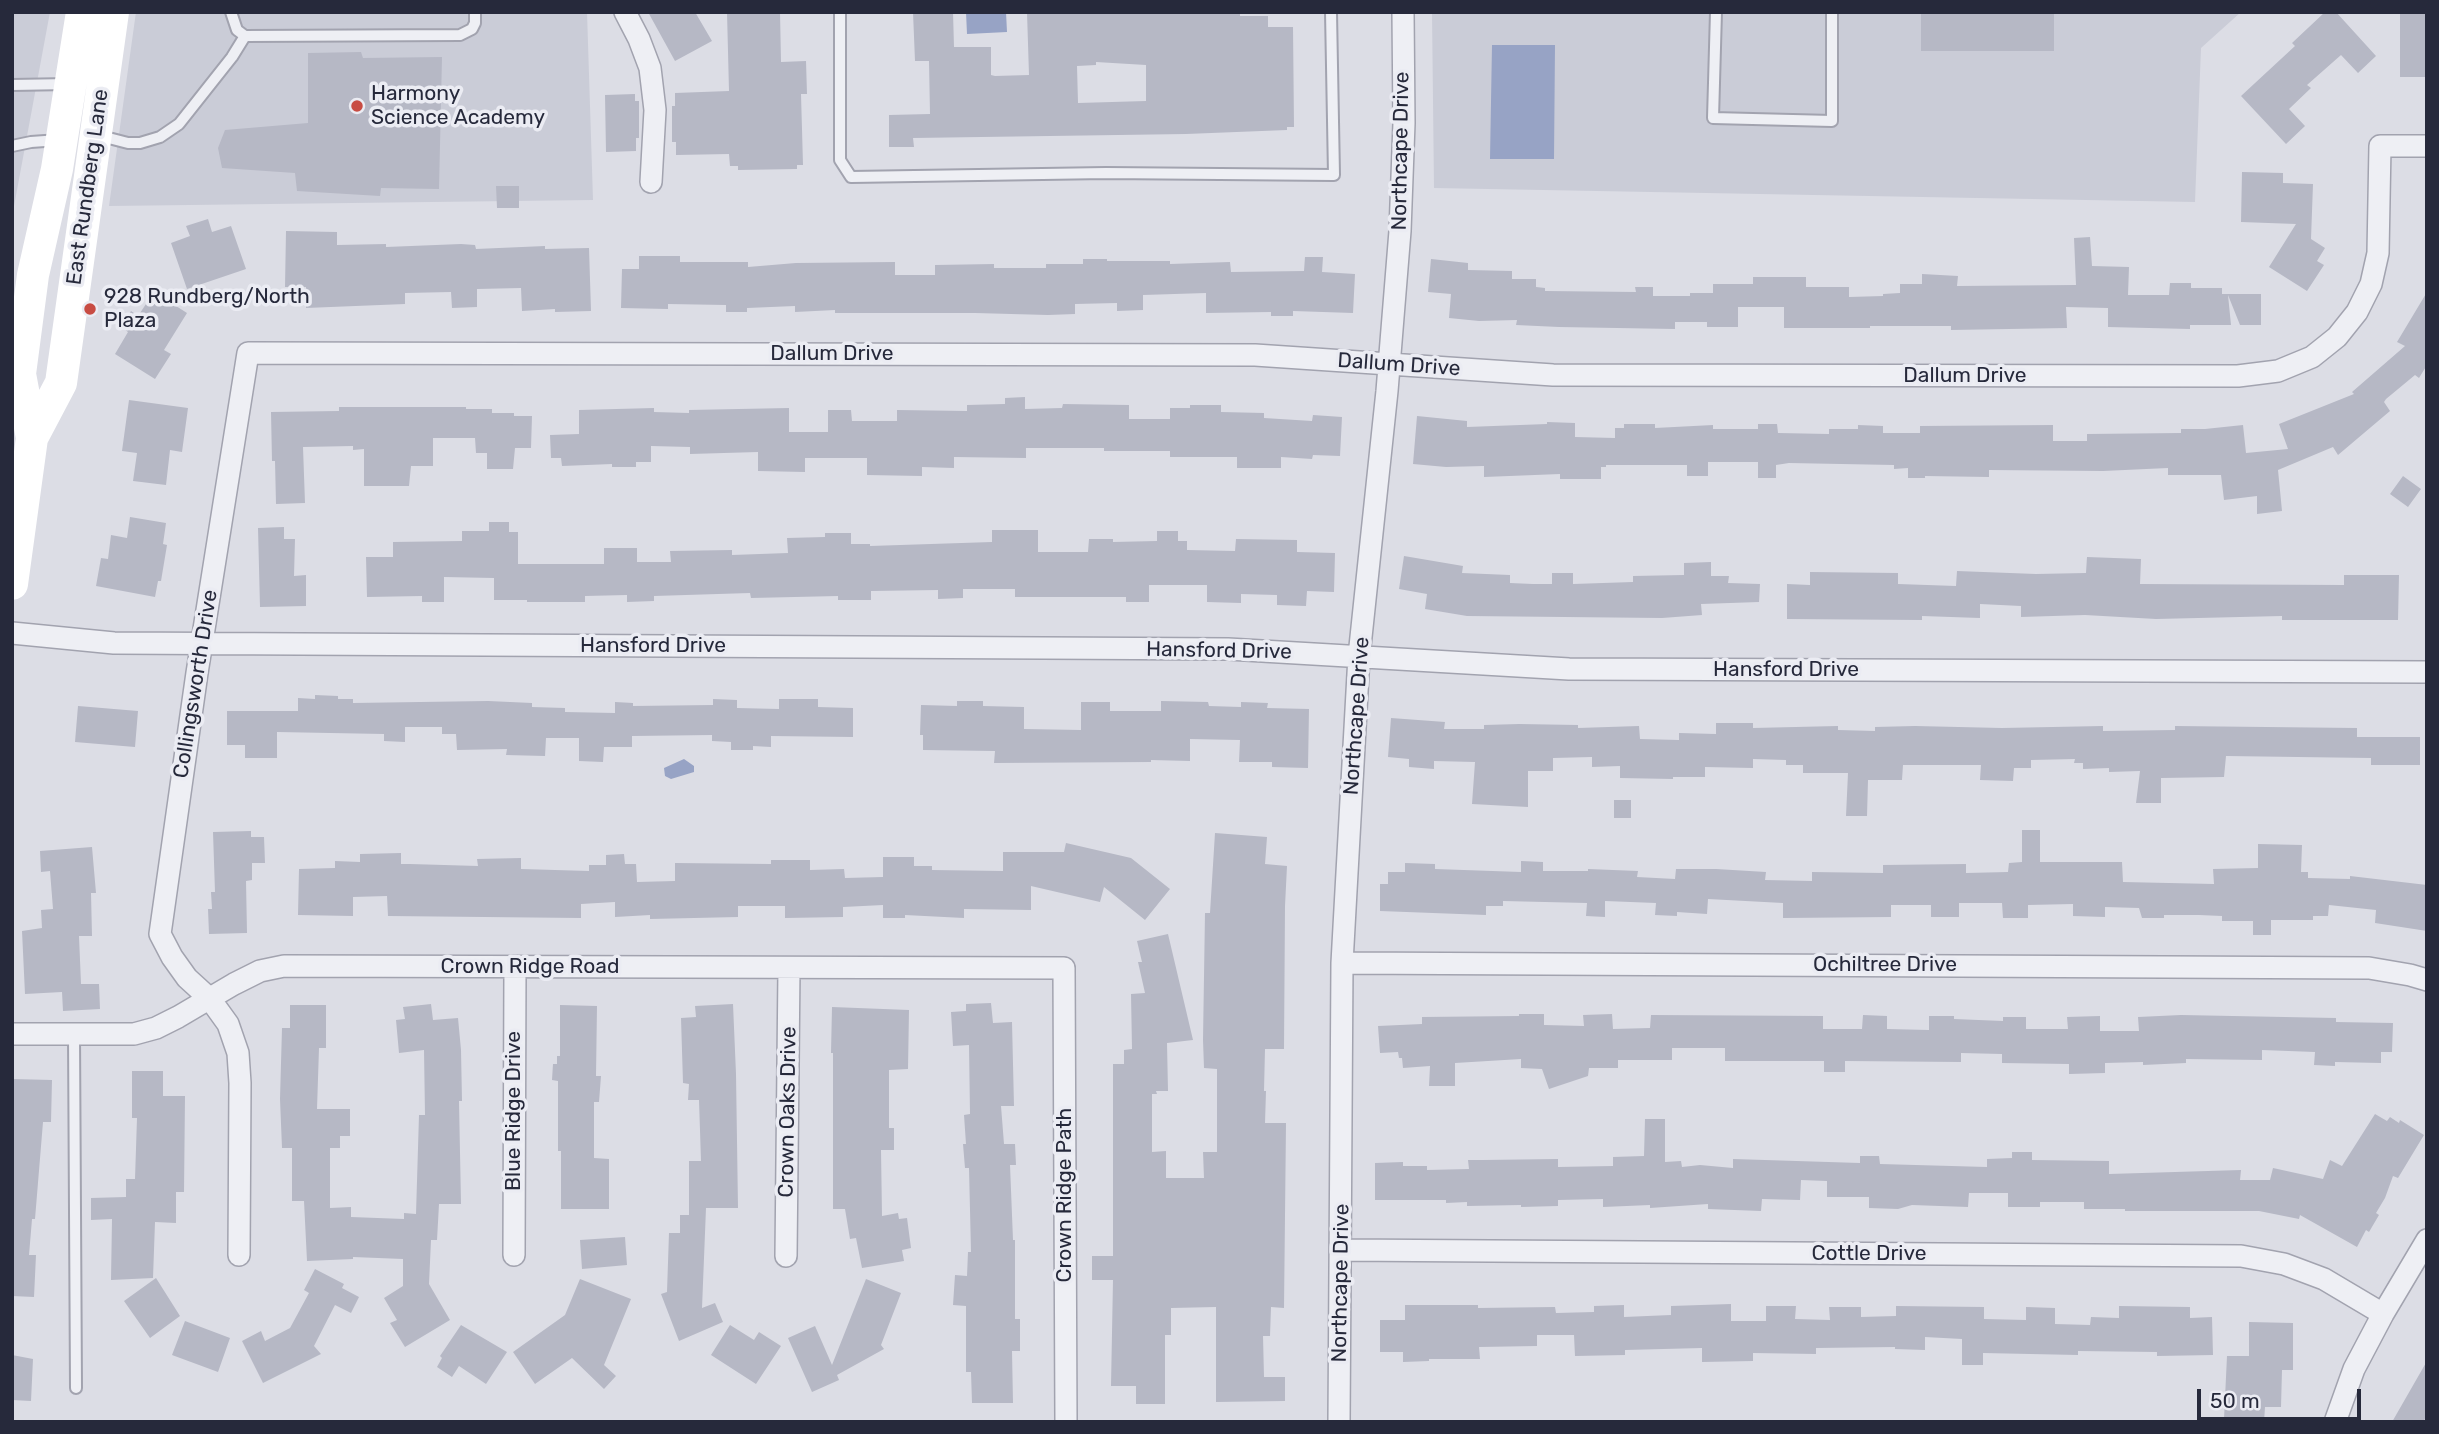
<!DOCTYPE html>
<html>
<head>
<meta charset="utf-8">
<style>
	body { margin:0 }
	#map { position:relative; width:2439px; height:1434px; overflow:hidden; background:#dcdde5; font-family:Rubik,sans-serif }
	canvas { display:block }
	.frame { position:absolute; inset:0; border:14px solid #26293b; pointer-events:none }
	.scale { position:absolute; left:2197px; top:1389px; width:164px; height:32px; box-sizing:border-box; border:4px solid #26293b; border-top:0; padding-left:9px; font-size:21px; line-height:24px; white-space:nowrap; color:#26293b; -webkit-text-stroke:5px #ebecf3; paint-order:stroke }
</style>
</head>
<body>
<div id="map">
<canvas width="2439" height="1434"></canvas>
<div class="frame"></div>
<div class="scale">50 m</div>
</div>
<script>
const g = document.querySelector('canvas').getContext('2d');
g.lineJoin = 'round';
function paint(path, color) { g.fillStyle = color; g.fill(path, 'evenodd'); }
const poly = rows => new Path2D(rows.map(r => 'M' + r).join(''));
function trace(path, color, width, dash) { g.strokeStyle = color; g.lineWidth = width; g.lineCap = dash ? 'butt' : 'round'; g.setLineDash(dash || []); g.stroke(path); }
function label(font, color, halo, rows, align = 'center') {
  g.font = font + ' Rubik,sans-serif'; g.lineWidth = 7; g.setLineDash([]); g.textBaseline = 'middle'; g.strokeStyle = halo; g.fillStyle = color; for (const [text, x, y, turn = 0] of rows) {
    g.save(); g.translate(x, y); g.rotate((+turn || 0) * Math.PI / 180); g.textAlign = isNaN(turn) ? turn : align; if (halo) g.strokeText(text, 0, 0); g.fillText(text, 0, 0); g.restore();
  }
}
paint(poly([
	[12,12,50,12,12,217],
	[136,12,587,12,593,200,109,206],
	[1432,12,2241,12,2201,48,2195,202,1434,188]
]), '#caccd7');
paint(poly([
	[966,12,1006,12,1007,32,967,34],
	[1492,45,1555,45,1554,159,1490,159],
	[684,759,694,766,694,772,671,779,665,776,664,768]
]), '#97a3c5');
paint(poly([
	[648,12,695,12,712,41,675,61],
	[727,12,780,12,781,62,806,61,807,94,801,94,803,165,797,165,797,169,738,170,738,166,730,166,729,154,676,155,676,142,672,142,672,106,675,106,675,93,729,91],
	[913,12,953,12,954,47,991,47,991,75,995,76,1029,75,1027,12,1240,12,1240,16,1268,16,1268,27,1293,27,1294,127,1287,127,1287,130,1186,134,913,138,914,147,889,147,889,115,930,114,929,61,915,61],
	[1096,62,1146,65,1146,101,1078,103,1077,66,1096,65],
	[1921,12,2054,12,2054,51,1921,51],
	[2325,12,2336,12,2376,56,2358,73,2341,55,2307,85,2311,88,2289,109,2305,126,2286,144,2241,96,2295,46,2292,43],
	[2400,12,2427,12,2427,77,2400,77],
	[361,52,363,58,442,57,439,189,381,188,380,196,297,191,295,173,222,168,218,148,225,130,308,123,308,53],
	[635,94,635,101,639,101,639,138,636,138,636,151,606,152,605,95],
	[2242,172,2283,173,2283,183,2313,184,2311,239,2325,248,2317,261,2324,265,2307,291,2269,267,2296,224,2241,222],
	[496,186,519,186,519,208,497,208],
	[208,219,212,232,231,226,246,269,187,289,171,243,190,236,186,226],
	[286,231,337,232,337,245,386,244,386,247,461,244,475,245,476,249,545,246,545,249,589,248,591,311,555,312,555,309,522,311,521,288,477,289,477,307,452,308,451,292,405,293,405,304,306,308,306,287,285,287],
	[2090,237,2092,266,2129,267,2128,295,2169,295,2170,283,2191,283,2191,288,2222,288,2222,294,2261,294,2261,325,2240,325,2228,295,2231,325,2190,325,2190,329,2108,327,2108,308,2066,307,2067,328,1951,330,1951,326,1870,326,1870,328,1784,328,1784,307,1738,307,1738,327,1707,327,1707,322,1675,322,1675,329,1559,327,1516,325,1517,320,1479,321,1449,318,1451,294,1428,292,1431,259,1468,263,1468,270,1512,271,1512,279,1536,279,1536,287,1545,288,1545,291,1636,292,1635,287,1653,287,1653,296,1690,296,1690,293,1713,293,1713,284,1753,284,1753,277,1806,277,1806,287,1849,287,1849,297,1883,296,1883,294,1900,293,1900,284,1922,284,1922,274,1958,276,1957,286,2076,285,2074,238],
	[639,256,680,256,680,262,748,262,748,267,796,263,895,262,895,275,935,275,935,265,994,264,994,268,1046,268,1046,264,1083,264,1083,259,1107,259,1107,261,1170,261,1170,264,1230,262,1231,272,1304,271,1305,257,1323,257,1322,272,1355,274,1353,313,1293,311,1293,316,1271,316,1271,312,1206,313,1206,293,1143,295,1143,310,1117,311,1117,303,1075,304,1075,314,1048,315,975,313,835,313,835,310,795,312,795,306,747,308,747,312,726,312,726,305,668,304,668,309,621,308,622,269,639,269],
	[154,292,187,313,164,350,171,354,155,379,115,354,128,332,121,327,131,311,138,316],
	[2427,292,2427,365,2419,378,2415,375,2386,399,2384,402,2390,411,2338,455,2333,447,2278,470,2282,511,2257,514,2257,496,2224,500,2221,475,2168,475,2168,468,2103,471,1989,470,1989,477,1925,476,1925,478,1908,478,1908,468,1894,469,1894,465,1789,463,1776,465,1776,478,1758,478,1758,462,1708,462,1708,476,1687,476,1687,465,1606,465,1606,467,1601,467,1601,479,1560,479,1560,474,1484,477,1484,466,1446,467,1413,464,1417,416,1467,421,1467,427,1547,424,1547,422,1575,423,1575,437,1615,438,1615,428,1624,428,1624,424,1655,424,1655,428,1713,425,1713,429,1758,429,1758,424,1777,424,1778,433,1829,434,1829,429,1858,429,1858,425,1883,426,1883,433,1920,433,1920,426,2053,425,2053,441,2087,441,2087,434,2181,433,2181,429,2205,429,2243,425,2246,453,2288,449,2279,424,2354,394,2352,392,2405,346,2397,342],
	[1025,397,1025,409,1062,408,1063,404,1129,405,1129,419,1170,419,1170,408,1190,408,1190,405,1221,405,1221,412,1264,413,1264,418,1312,421,1313,415,1342,417,1340,456,1313,455,1312,459,1281,457,1281,468,1237,468,1237,457,1170,457,1170,451,1104,451,1104,448,1026,448,1026,458,954,457,954,468,922,467,922,476,867,475,867,458,805,458,805,472,758,471,758,452,690,454,690,447,651,446,651,462,636,462,636,467,612,467,612,464,562,466,561,458,551,458,550,435,579,434,579,410,654,408,654,412,689,413,689,410,789,408,789,432,828,432,828,410,851,410,852,421,897,421,897,410,967,411,967,405,1005,404,1005,398],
	[129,400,188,408,182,452,170,450,166,485,133,481,137,453,122,451],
	[339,407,466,407,466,409,492,409,492,413,514,413,514,416,532,416,531,448,515,448,513,469,487,469,487,453,476,453,475,438,433,438,433,466,411,466,409,486,364,486,364,449,353,450,353,446,303,447,305,503,276,504,275,461,272,461,271,412,339,411],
	[2403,476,2421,489,2408,507,2390,494],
	[130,517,166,523,163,544,167,545,161,581,158,581,155,597,96,586,101,558,108,559,111,535,127,538],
	[489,522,509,522,509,532,518,532,518,564,604,564,604,548,637,548,637,562,671,562,670,551,732,550,732,555,788,553,787,538,825,537,825,533,851,533,851,544,870,544,870,546,992,542,992,530,1038,530,1038,552,1088,552,1089,539,1113,539,1113,542,1157,541,1157,531,1178,531,1178,541,1187,541,1187,550,1235,551,1236,539,1297,540,1297,552,1335,553,1334,592,1307,591,1306,606,1277,605,1277,595,1241,594,1241,603,1207,602,1207,585,1149,585,1149,602,1126,602,1126,597,1015,597,1015,589,963,589,963,598,938,599,938,590,871,591,871,600,838,600,838,596,751,598,750,593,654,596,654,601,627,602,627,595,585,596,585,602,527,602,527,600,494,600,494,578,444,577,444,602,422,602,422,596,367,597,366,557,393,557,393,542,462,541,462,531,489,531],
	[284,527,284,539,295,539,294,576,306,575,306,606,260,607,258,528],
	[1404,556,1463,566,1462,573,1510,575,1510,583,1533,584,1552,584,1552,573,1573,573,1573,584,1633,582,1633,576,1684,575,1684,563,1711,562,1711,576,1729,576,1728,583,1760,584,1759,602,1701,604,1702,615,1662,618,1467,616,1425,609,1427,594,1399,589],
	[2087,557,2141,559,2140,584,2344,585,2344,575,2399,575,2398,620,2282,620,2282,616,2156,619,2085,615,2021,617,2021,606,1980,604,1980,618,1922,616,1922,620,1787,619,1787,584,1810,585,1810,572,1898,573,1898,584,1956,586,1957,571,2036,574,2086,573],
	[315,695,338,696,338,699,353,699,353,703,488,701,532,703,532,707,565,708,565,712,615,713,615,702,633,703,633,706,713,705,713,699,737,700,737,708,779,709,779,699,818,699,818,707,853,708,853,737,771,736,771,747,753,746,753,750,731,750,731,742,712,741,712,735,632,736,632,747,604,747,603,762,579,761,579,738,546,738,545,756,506,755,507,749,457,750,456,734,442,734,442,727,405,727,405,742,384,741,384,734,277,732,277,758,245,758,245,745,227,745,227,711,298,711,298,698,315,699],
	[957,701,983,701,983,706,1024,707,1024,729,1081,730,1081,702,1110,702,1110,711,1161,711,1161,701,1208,702,1209,706,1241,707,1241,702,1268,703,1267,708,1309,709,1308,768,1272,767,1272,762,1239,762,1240,740,1190,739,1190,761,1151,760,1151,762,994,763,995,751,923,750,923,735,920,735,921,705,957,706],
	[78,706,138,711,135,747,75,742],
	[1391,718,1445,722,1444,729,1484,729,1484,725,1519,724,1578,725,1578,728,1639,726,1640,739,1679,740,1679,733,1716,734,1716,723,1753,723,1753,728,1838,726,1838,730,1875,731,1875,727,1915,726,2002,728,2103,726,2103,731,2175,730,2175,726,2357,728,2357,737,2420,737,2420,765,2371,765,2371,758,2226,756,2224,777,2161,778,2161,803,2136,803,2140,771,2109,772,2109,768,2083,769,2083,763,2074,763,2075,759,2031,760,2031,768,2014,768,2013,781,1980,780,1981,765,1903,765,1902,780,1868,780,1867,816,1846,816,1848,773,1803,773,1803,765,1786,765,1786,760,1753,759,1753,768,1705,767,1705,777,1673,777,1673,779,1620,778,1620,766,1592,767,1592,757,1553,758,1553,771,1528,771,1528,807,1472,804,1475,762,1434,761,1434,769,1409,767,1409,759,1388,757],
	[1614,800,1631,800,1631,818,1614,818],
	[2022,830,2040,830,2040,862,2122,862,2123,882,2214,884,2213,869,2258,868,2258,844,2302,845,2301,872,2308,872,2308,878,2350,879,2350,876,2427,885,2427,931,2375,923,2376,910,2329,905,2328,916,2313,916,2313,920,2271,920,2271,935,2253,935,2253,921,2222,921,2222,916,2199,915,2164,915,2164,918,2142,918,2139,908,2105,907,2105,917,2073,916,2073,904,2028,905,2028,918,2003,918,2002,903,1959,903,1959,917,1931,917,1931,905,1891,905,1891,917,1783,918,1783,903,1708,899,1707,914,1677,912,1677,916,1655,915,1656,903,1605,901,1605,917,1586,916,1587,903,1503,901,1503,906,1486,906,1486,915,1380,911,1380,884,1388,884,1388,872,1405,872,1405,863,1435,864,1435,869,1521,872,1521,861,1543,862,1543,871,1588,871,1588,869,1638,871,1637,877,1675,879,1676,869,1716,869,1766,872,1765,880,1812,881,1812,872,1883,873,1883,865,1966,864,1966,873,2008,872,2009,863,2022,862],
	[251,831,251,837,264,837,265,863,252,863,252,880,246,881,247,933,209,934,208,909,212,909,211,892,215,892,213,832],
	[1215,833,1267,837,1265,864,1287,866,1285,906,1284,1049,1265,1049,1264,1091,1266,1091,1265,1123,1286,1123,1284,1308,1271,1307,1270,1336,1263,1336,1264,1377,1285,1377,1285,1401,1216,1402,1216,1307,1171,1308,1171,1335,1165,1335,1165,1404,1136,1404,1136,1386,1111,1386,1113,1280,1092,1280,1092,1256,1113,1256,1113,1064,1124,1064,1124,1050,1132,1049,1131,994,1145,993,1138,962,1142,962,1137,941,1168,934,1193,1040,1167,1043,1168,1091,1156,1091,1157,1094,1152,1094,1152,1152,1166,1151,1166,1178,1204,1178,1203,1152,1217,1152,1217,1069,1204,1068,1203,1040,1205,913,1210,913],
	[1066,843,1131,858,1170,889,1145,920,1104,887,1100,902,1031,886,1031,910,964,909,964,918,905,915,905,918,883,918,883,905,843,907,843,917,785,918,785,906,738,906,738,917,650,919,650,915,615,917,615,902,581,904,581,918,388,916,387,896,353,897,353,916,298,915,299,869,335,868,335,861,360,862,360,854,401,853,401,864,410,864,478,866,477,859,521,858,521,869,589,871,589,865,606,865,606,855,624,854,625,864,636,864,637,882,675,881,675,863,771,864,771,860,810,860,810,870,844,869,845,878,883,877,883,857,914,857,914,866,932,866,932,870,1003,871,1003,852,1064,852],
	[92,847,96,893,91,893,92,936,79,936,81,984,99,984,100,1009,63,1011,62,992,25,994,22,931,42,928,41,910,53,909,50,871,41,872,40,851],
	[991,1003,993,1023,1012,1022,1014,1106,1001,1106,1004,1144,1015,1144,1016,1165,1010,1165,1013,1240,1015,1240,1015,1319,1020,1319,1020,1351,1012,1351,1013,1403,972,1403,971,1372,966,1372,966,1306,953,1305,955,1275,967,1276,968,1252,971,1252,969,1168,965,1168,963,1144,966,1144,964,1115,970,1114,969,1045,953,1046,951,1012,966,1011,966,1004],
	[431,1004,433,1020,458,1018,461,1050,462,1101,459,1101,461,1204,439,1204,437,1240,431,1240,429,1284,450,1320,405,1347,390,1323,397,1320,384,1298,403,1286,403,1259,353,1257,353,1259,307,1261,304,1201,292,1201,292,1148,282,1148,280,1099,282,1028,290,1028,290,1005,326,1005,326,1048,319,1048,317,1109,350,1109,350,1136,340,1136,340,1148,330,1148,330,1208,351,1207,351,1217,404,1219,404,1213,416,1214,419,1115,425,1115,424,1050,399,1053,396,1020,405,1019,403,1007],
	[733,1004,736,1074,738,1208,706,1208,702,1308,715,1303,723,1322,679,1341,661,1294,667,1292,669,1233,680,1233,680,1215,689,1215,689,1161,701,1161,699,1100,688,1100,689,1084,683,1083,681,1018,696,1017,695,1006],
	[560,1005,597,1006,596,1076,601,1076,599,1102,594,1102,594,1158,609,1159,609,1209,561,1209,561,1151,558,1151,558,1081,552,1080,553,1064,557,1064,557,1056,560,1056],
	[832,1007,909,1010,908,1069,889,1070,889,1128,894,1128,894,1150,881,1150,882,1216,898,1213,899,1219,907,1218,911,1248,902,1250,904,1261,862,1268,856,1238,850,1239,845,1209,833,1209,833,1053,831,1053],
	[1519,1014,1544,1014,1544,1025,1584,1026,1583,1015,1612,1014,1613,1029,1650,1028,1651,1015,1823,1016,1823,1029,1862,1029,1863,1015,1887,1016,1887,1029,1929,1030,1929,1016,1954,1016,1954,1019,2003,1021,2003,1017,2026,1017,2026,1029,2068,1029,2067,1017,2100,1016,2100,1031,2139,1031,2138,1017,2181,1015,2336,1018,2336,1022,2393,1023,2392,1052,2381,1052,2381,1063,2335,1062,2335,1066,2314,1065,2315,1052,2262,1050,2262,1060,2186,1059,2186,1063,2143,1065,2143,1062,2105,1063,2105,1073,2069,1074,2069,1064,2002,1063,2002,1054,1961,1053,1961,1062,1845,1061,1845,1072,1824,1072,1824,1061,1725,1061,1725,1048,1672,1048,1672,1060,1618,1060,1618,1068,1589,1068,1588,1076,1549,1089,1542,1069,1521,1068,1521,1059,1455,1063,1455,1086,1429,1086,1430,1066,1403,1068,1402,1058,1399,1058,1398,1052,1380,1053,1378,1026,1422,1024,1422,1017,1519,1016],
	[132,1071,163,1071,163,1096,185,1096,184,1192,176,1192,176,1223,155,1222,153,1278,111,1280,112,1219,91,1220,91,1198,126,1197,126,1179,135,1179,137,1118,132,1118],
	[12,1079,52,1080,51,1122,43,1122,35,1219,32,1219,29,1255,36,1255,34,1297,12,1296],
	[2375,1114,2387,1121,2390,1117,2399,1123,2400,1120,2424,1135,2398,1178,2393,1176,2385,1198,2376,1213,2379,1215,2369,1232,2366,1230,2357,1247,2300,1215,2299,1219,2259,1211,2125,1211,2125,1209,2084,1209,2084,1202,2040,1202,2040,1207,2008,1207,2008,1193,1969,1193,1968,1207,1912,1205,1898,1209,1869,1208,1869,1197,1827,1197,1827,1181,1801,1180,1800,1200,1762,1199,1761,1211,1708,1209,1708,1204,1650,1208,1650,1205,1603,1207,1603,1199,1558,1200,1558,1206,1521,1207,1521,1205,1467,1206,1467,1202,1446,1203,1446,1200,1375,1200,1375,1163,1403,1162,1403,1166,1427,1166,1427,1170,1469,1169,1468,1160,1483,1160,1558,1159,1558,1167,1613,1166,1613,1157,1644,1156,1645,1119,1665,1119,1665,1162,1681,1161,1682,1167,1700,1165,1733,1168,1733,1159,1860,1163,1860,1156,1879,1156,1880,1164,1987,1167,1987,1159,2012,1158,2012,1152,2032,1152,2032,1160,2109,1161,2109,1174,2241,1170,2240,1180,2270,1180,2273,1168,2323,1179,2330,1160,2342,1166],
	[625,1237,627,1265,582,1269,580,1240],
	[315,1269,344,1284,342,1288,359,1297,351,1313,335,1305,314,1346,321,1354,263,1383,242,1341,261,1331,265,1341,290,1328,309,1293,304,1290],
	[156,1278,180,1316,150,1338,124,1301],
	[580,1279,631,1299,604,1365,616,1376,604,1389,572,1358,535,1384,513,1352,565,1315],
	[866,1279,901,1293,881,1345,884,1349,837,1375,839,1380,812,1392,788,1338,815,1326,832,1365],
	[1731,1304,1731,1321,1766,1321,1766,1306,1796,1306,1795,1319,1830,1320,1829,1307,1861,1307,1861,1317,1896,1316,1896,1306,1984,1307,1984,1319,2026,1320,2026,1307,2055,1308,2055,1324,2090,1325,2091,1317,2119,1318,2119,1306,2190,1307,2190,1318,2212,1317,2213,1355,2157,1356,2157,1352,2078,1351,2078,1355,1983,1353,1983,1365,1962,1365,1962,1339,1925,1337,1925,1350,1895,1349,1895,1347,1816,1348,1816,1354,1753,1353,1753,1361,1702,1362,1702,1348,1625,1350,1625,1355,1575,1356,1574,1335,1537,1335,1537,1346,1479,1347,1480,1359,1429,1359,1429,1361,1403,1362,1403,1352,1380,1352,1380,1320,1405,1320,1405,1305,1478,1305,1478,1308,1555,1307,1556,1313,1594,1312,1594,1306,1624,1305,1624,1317,1671,1315,1671,1306],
	[185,1321,230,1338,218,1372,172,1355],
	[2249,1322,2293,1323,2293,1370,2282,1370,2281,1407,2265,1407,2264,1422,2233,1422,2224,1419,2227,1356,2249,1356],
	[461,1325,507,1352,486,1384,459,1366,452,1377,437,1367,442,1358,440,1356],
	[730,1325,754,1340,759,1332,781,1346,756,1384,711,1355],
	[12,1355,33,1359,31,1401,12,1400],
	[2427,1361,2427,1411,2424,1422,2392,1422]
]), '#b6b8c5');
const lane = poly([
	[840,12,840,160,851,177,1106,173,1334,175,1331,12],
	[1716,12,1713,118,1832,121,1832,12],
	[245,36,460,35,472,29,475,23,475,12],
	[12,85,69,84],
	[97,135,128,143,140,143,160,137,179,124,232,57,245,36,237,30,231,12],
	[12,146,31,142,59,140],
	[74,1035,76,1388]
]);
const street = poly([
	[625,12,639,39,650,68,655,110,651,182],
	[12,633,114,643,1228,649,1569,669,2427,672],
	[1342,963,2369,968,2410,975,2427,980],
	[12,1034,134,1034,156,1028,178,1017,234,984,260,971,284,966,1064,968,1066,1422],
	[1341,1250,2241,1256,2284,1264,2324,1279,2383,1314],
	[239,1255,240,1083,238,1053,228,1024,210,999,187,978,172,957,160,934,197,673,248,353,1255,355,1553,375,2238,376,2278,371,2312,357,2337,337,2357,312,2371,284,2378,253,2380,146,2427,146],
	[514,1255,515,966],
	[786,1256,789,968],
	[1339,1422,1342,963,1359,656,1387,391,1400,231,1404,123,1403,12],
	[2335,1422,2354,1369,2383,1314,2427,1240]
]);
trace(lane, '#a2a3af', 14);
trace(street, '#a2a3af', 24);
trace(lane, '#eeeff4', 10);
trace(street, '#eeeff4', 21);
trace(poly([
	[32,438,61,383,113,12],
	[12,584,32,438,20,374,33,275,57,169,82,12]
]), '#fff', 32);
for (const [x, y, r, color] of [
	[357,106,7,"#c84c43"],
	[90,309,7,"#c84c43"]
]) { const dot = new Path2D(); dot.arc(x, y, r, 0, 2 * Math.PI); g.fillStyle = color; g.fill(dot); trace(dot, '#ebecf3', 2.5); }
label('21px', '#26293b', '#ebecf3', [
	["Harmony",371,94],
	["Science Academy",371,118],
	["928 Rundberg/North",104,297],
	["Plaza",104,321]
], 'left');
label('21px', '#26293b', '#ebecf3', [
	["Northcape Drive",1401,151,-89],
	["East Rundberg Lane",88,187,-82],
	["Dallum Drive",832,354],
	["Dallum Drive",1399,365,4],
	["Dallum Drive",1965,376],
	["Hansford Drive",653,646],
	["Hansford Drive",1219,651,1],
	["Hansford Drive",1786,670],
	["Collingsworth Drive",196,684,-81],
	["Northcape Drive",1357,716,-86],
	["Ochiltree Drive",1885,965],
	["Crown Ridge Road",530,967],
	["Blue Ridge Drive",514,1111,-90],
	["Crown Oaks Drive",788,1112,-89],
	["Crown Ridge Path",1065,1195,-90],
	["Cottle Drive",1869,1254],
	["Northcape Drive",1341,1283,-89]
]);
</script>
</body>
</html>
